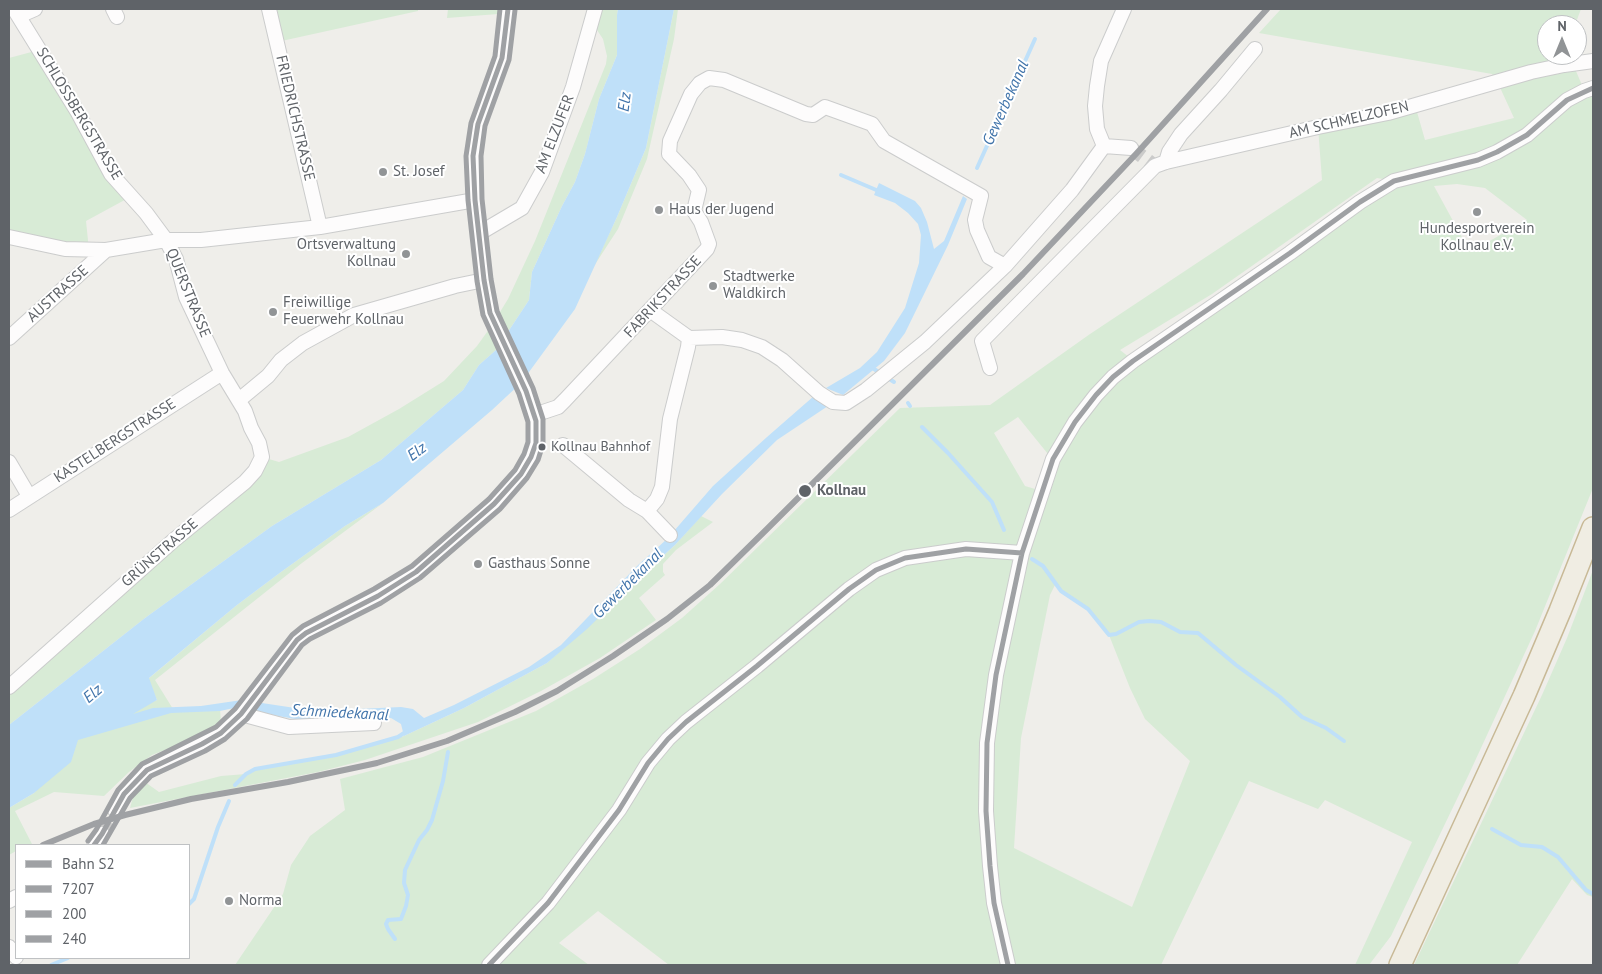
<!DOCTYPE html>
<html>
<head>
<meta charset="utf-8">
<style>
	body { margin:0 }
	#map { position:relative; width:1602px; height:974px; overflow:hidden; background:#efeeea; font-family:"PT Sans",sans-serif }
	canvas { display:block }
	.frame { position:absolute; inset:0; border:10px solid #5f6368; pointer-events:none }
	.legend { position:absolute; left:15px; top:844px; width:175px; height:115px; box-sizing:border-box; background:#fff; border:1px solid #bfc1c3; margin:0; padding:6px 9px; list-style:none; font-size:15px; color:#5f6368 }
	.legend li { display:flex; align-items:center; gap:10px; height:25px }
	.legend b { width:25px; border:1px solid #bfc1c3 }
	.north { position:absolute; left:1537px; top:15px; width:50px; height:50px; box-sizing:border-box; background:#fff; border:1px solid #bfc1c3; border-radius:50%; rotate:0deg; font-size:14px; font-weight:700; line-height:20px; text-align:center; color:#5f6368 }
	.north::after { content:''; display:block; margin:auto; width:18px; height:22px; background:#919496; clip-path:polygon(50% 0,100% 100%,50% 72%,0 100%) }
</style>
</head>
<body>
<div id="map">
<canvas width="1602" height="974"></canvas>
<div class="frame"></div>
<ul class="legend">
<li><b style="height:6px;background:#9fa1a4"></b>Bahn S2</li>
<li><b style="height:6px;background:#9fa1a4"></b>7207</li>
<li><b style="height:6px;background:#9fa1a4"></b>200</li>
<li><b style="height:6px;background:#9fa1a4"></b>240</li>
</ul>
<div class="north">N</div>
</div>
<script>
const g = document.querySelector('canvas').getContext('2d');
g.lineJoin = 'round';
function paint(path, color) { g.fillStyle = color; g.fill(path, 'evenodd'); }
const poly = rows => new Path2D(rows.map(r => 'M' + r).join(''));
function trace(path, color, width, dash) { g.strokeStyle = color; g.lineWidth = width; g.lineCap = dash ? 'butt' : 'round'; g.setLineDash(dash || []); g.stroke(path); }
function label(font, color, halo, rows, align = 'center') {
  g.font = font + ' "PT Sans",sans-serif'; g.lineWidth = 4; g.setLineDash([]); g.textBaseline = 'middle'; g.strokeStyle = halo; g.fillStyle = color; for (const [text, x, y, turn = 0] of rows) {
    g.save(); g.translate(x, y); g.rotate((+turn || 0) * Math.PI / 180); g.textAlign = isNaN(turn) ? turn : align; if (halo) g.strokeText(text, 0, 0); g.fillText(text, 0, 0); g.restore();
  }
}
paint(poly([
	[269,9,418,9,418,11,277,42],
	[448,9,498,9,498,14,447,18],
	[595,9,618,9,617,15,617,55,599,99,585,154,575,182,562,206,532,272,529,300,496,350,479,365,463,390,381,460,272,526,145,618,9,725,9,687,174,540,262,457,279,462,348,437,399,409,444,381,477,346,492,325,508,299,535,241,606,64,607,56,603,39,591,21],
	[674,9,678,9,674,39,647,159,618,229,594,266,617,217,646,148],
	[1281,9,1581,9,1575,25,1547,25,1547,55,1564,55,1573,64,1584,90,1593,88,1593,488,1535,631,1469,774,1391,936,1369,965,1355,965,1412,842,1325,800,1318,809,1249,781,1161,965,669,965,598,911,559,943,589,965,235,965,283,894,291,865,310,836,345,810,340,779,423,757,536,711,593,679,640,649,682,618,720,584,900,408,990,405,1090,334,1322,180,1318,127,1415,105,1425,140,1514,118,1497,81,1492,74,1259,33],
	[1377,178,1394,181,1401,188,1384,186,1134,361,1120,350,1212,294],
	[1457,184,1485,188,1527,220,1470,252,1434,186],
	[1018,417,1052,459,1042,491,1025,486,994,433],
	[1056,583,1061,591,1088,609,1109,635,1130,688,1145,719,1190,761,1132,907,1014,848,1021,738,1050,595],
	[39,50,132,196,86,221,89,250,9,237,9,58],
	[383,503,302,563,155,680,173,709,220,708,221,724,191,740,152,755,129,772,104,796,54,792,15,811,32,844,16,845,16,851,9,855,9,808,34,793,74,735,157,700,148,679,237,605,281,572,345,526],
	[701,516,713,522,676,550,663,564,663,572,665,575,639,598,656,620,600,658,541,691,478,722,365,760,318,772,130,808,134,793,145,782,159,792,221,776,246,774,255,769,336,755,404,736,464,708,547,663,675,545],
	[1593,570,1593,897,1587,895,1572,879,1517,965,1414,965,1542,695,1567,638]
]), '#d8ebd6');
paint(poly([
	[618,9,674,9,646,148,617,217,575,309,521,383,492,410,383,503,345,526,281,572,237,605,149,678,157,700,133,714,153,708,201,706,242,700,315,711,401,707,413,709,424,718,454,705,529,667,561,645,637,566,667,539,713,486,767,437,814,396,828,406,777,440,722,494,675,545,642,575,587,629,547,663,464,708,404,736,401,724,391,718,328,721,295,719,234,708,220,711,171,713,78,740,71,762,34,793,9,808,9,725,145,618,272,526,381,460,463,390,479,365,496,350,529,300,532,272,562,206,575,182,585,154,599,99,617,55,617,15],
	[879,183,915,201,921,208,927,222,934,249,944,241,963,196,967,199,948,245,905,333,884,361,843,395,826,388,860,368,877,352,905,308,919,263,921,235,918,224,908,213,895,203,874,195]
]), '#bfe0f9');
trace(poly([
	[977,168,1035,39],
	[841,175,881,192],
	[871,367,894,382],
	[908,403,910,406],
	[922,427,948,453,992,502,1004,530],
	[1032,559,1043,566,1061,591,1088,609,1109,635,1116,634,1139,622,1149,621,1161,622,1180,632,1198,633,1236,665,1280,697,1302,717,1326,728,1344,741],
	[235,785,246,774,255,769,336,755,398,737,407,731],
	[1492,829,1521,845,1542,847,1558,857,1586,890,1593,894],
	[189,904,194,899,218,827,229,801],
	[395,939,388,929,386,924,388,920,401,919,406,906,408,895,404,883,405,870,419,840,427,830,432,820,443,781,448,752],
	[51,965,68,958]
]), '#bfe0f9', 4);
trace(poly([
	[1131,148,1155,166],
	[102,834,115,810]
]), '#cbcbca', 14, [14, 7]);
const minor = poly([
	[113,9,117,17],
	[269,9,320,227],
	[19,16,35,9],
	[1104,146,1097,129,1095,106,1097,86,1101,61,1124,9],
	[1104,146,1131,148],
	[1166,162,1169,152,1181,134,1221,90,1255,49],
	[478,234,522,208,542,172,573,87,595,9],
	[9,237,65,249,106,250,166,240,201,240,320,227,475,200],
	[650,310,689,338,722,337,742,340,762,347,782,360,819,393,833,402,846,403,866,390,925,342,1005,266,1072,190,1104,146],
	[9,338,106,250],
	[990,368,982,341,1155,166,1166,162,1318,127,1388,113,1531,72,1564,65,1593,61],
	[239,400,268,376,281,360,303,343,354,315,455,286,484,280],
	[534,415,558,407,565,400,707,249,709,244,701,222,694,211,699,190,689,175,669,154,670,141,691,94,700,83,709,78,724,80,806,114,813,115,825,107,872,124,884,141,981,196,975,220,977,230,989,257,1005,266],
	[563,445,629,500,647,511,670,535],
	[9,462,29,496],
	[9,510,222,373],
	[647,511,657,499,662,487,670,419,688,347,689,338],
	[9,687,174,540,245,482,255,471,262,457,259,443,251,428,245,411,222,373,186,297,176,259,166,240,146,213,111,174,77,111,14,9],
	[241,714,289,727,374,723],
	[115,810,124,794,147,770,202,744,221,733,241,714,297,640,306,633,404,581,438,555,494,504,521,474,531,457,536,443,536,421,526,391,490,313,484,280,475,200,473,156,478,124,502,58,508,9],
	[94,845,102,834],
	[9,901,16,897],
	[9,947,16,957],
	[489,965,548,903,619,810,648,763,668,739,686,722,757,666,849,589,876,570,905,558,966,549,1022,553],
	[1008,965,994,903,990,866,986,811,987,743,996,675,1022,553,1053,459,1075,422,1096,395,1113,377,1133,361,1290,253,1360,202,1394,181,1478,160,1497,152,1527,135,1567,100,1584,91,1593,88]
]);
const highway = poly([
	[1400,965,1524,696,1560,611,1593,528]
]);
trace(minor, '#cbcccc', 16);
trace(highway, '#c8b996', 24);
trace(minor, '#fdfcfc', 14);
trace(highway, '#f0ede3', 21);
trace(poly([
	[94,845,102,834,124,794,147,770,202,744,221,733,241,714,297,640,306,633,378,596,416,572,494,504,521,474,531,457,536,443,536,421,526,391,490,313,484,280,475,200,473,156,478,124,502,58,508,9],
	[489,965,548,903,619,810,648,763,668,739,686,722,757,666,849,589,876,570,905,558,966,549,1022,553],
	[1008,965,994,903,990,866,986,811,987,743,996,675,1022,553,1053,459,1075,422,1096,395,1113,377,1133,361,1290,253,1360,202,1394,181,1478,160,1497,152,1527,135,1567,100,1593,88]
]), '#9fa1a4', 5);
trace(poly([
	[103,845,130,798,151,776,205,751,225,739,247,719,302,645,310,639,381,603,420,578,500,509,527,478,538,460,543,444,543,419,533,388,497,311,491,279,482,199,481,156,485,126,509,60,515,10]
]), '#9fa1a4', 5);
trace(poly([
	[88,841,96,830,118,790,142,764,216,727,235,709,292,635,303,626,374,589,412,566,489,499,515,470,524,454,528,442,528,422,519,394,483,315,477,281,468,200,466,156,471,123,495,56,500,9]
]), '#9fa1a4', 5);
trace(poly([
	[43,845,94,824,125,815,191,799,288,782,377,763,447,741,515,712,557,691,613,656,667,619,710,585,764,532,1023,274,1136,154,1267,9]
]), '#9fa1a4', 6);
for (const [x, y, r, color] of [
	[383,172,5,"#919496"],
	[659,210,5,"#919496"],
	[1477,212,5,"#919496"],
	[406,254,5,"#919496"],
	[713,286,5,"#919496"],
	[273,312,5,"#919496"],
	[542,447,4.5,"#5f6368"],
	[805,491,7,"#5f6368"],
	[478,564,5,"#919496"],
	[229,901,5,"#919496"]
]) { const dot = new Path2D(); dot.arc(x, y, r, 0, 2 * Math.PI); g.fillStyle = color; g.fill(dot); trace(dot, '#fff', 2); }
label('14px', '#5f6368', '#fff', [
	["Kollnau Bahnhof",551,447]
], 'left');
label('15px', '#5f6368', '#fff', [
	["SCHLOSSBERGSTRASSE",79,114,59],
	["FRIEDRICHSTRASSE",295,118,77],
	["AM SCHMELZOFEN",1349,120,-13],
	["AM ELZUFER",555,134,-69],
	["QUERSTRASSE",188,293,68],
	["AUSTRASSE",58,294,-42],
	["FABRIKSTRASSE",663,297,-47],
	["KASTELBERGSTRASSE",115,441,-33],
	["GRÜNSTRASSE",160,553,-41]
]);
label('15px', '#5f6368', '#fff', [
	["St. Josef",393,172],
	["Haus der Jugend",669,210],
	["Hundesportverein",1477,229,"center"],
	["Kollnau e.V.",1477,246,"center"],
	["Ortsverwaltung",396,245,"right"],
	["Kollnau",396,262,"right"],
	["Stadtwerke",723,277],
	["Waldkirch",723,294],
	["Freiwillige",283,303],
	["Feuerwehr Kollnau",283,320],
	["Gasthaus Sonne",488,564],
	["Norma",239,901]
], 'left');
label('bold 15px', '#5f6368', '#fff', [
	["Kollnau",817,491]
], 'left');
label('italic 16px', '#4174aa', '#fff', [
	["Elz",625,102,-83],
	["Gewerbekanal",1006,103,-66],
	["Elz",417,452,-36],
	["Gewerbekanal",628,584,-45],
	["Elz",93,694,-40],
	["Schmiedekanal",340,713,3]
]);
</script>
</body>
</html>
